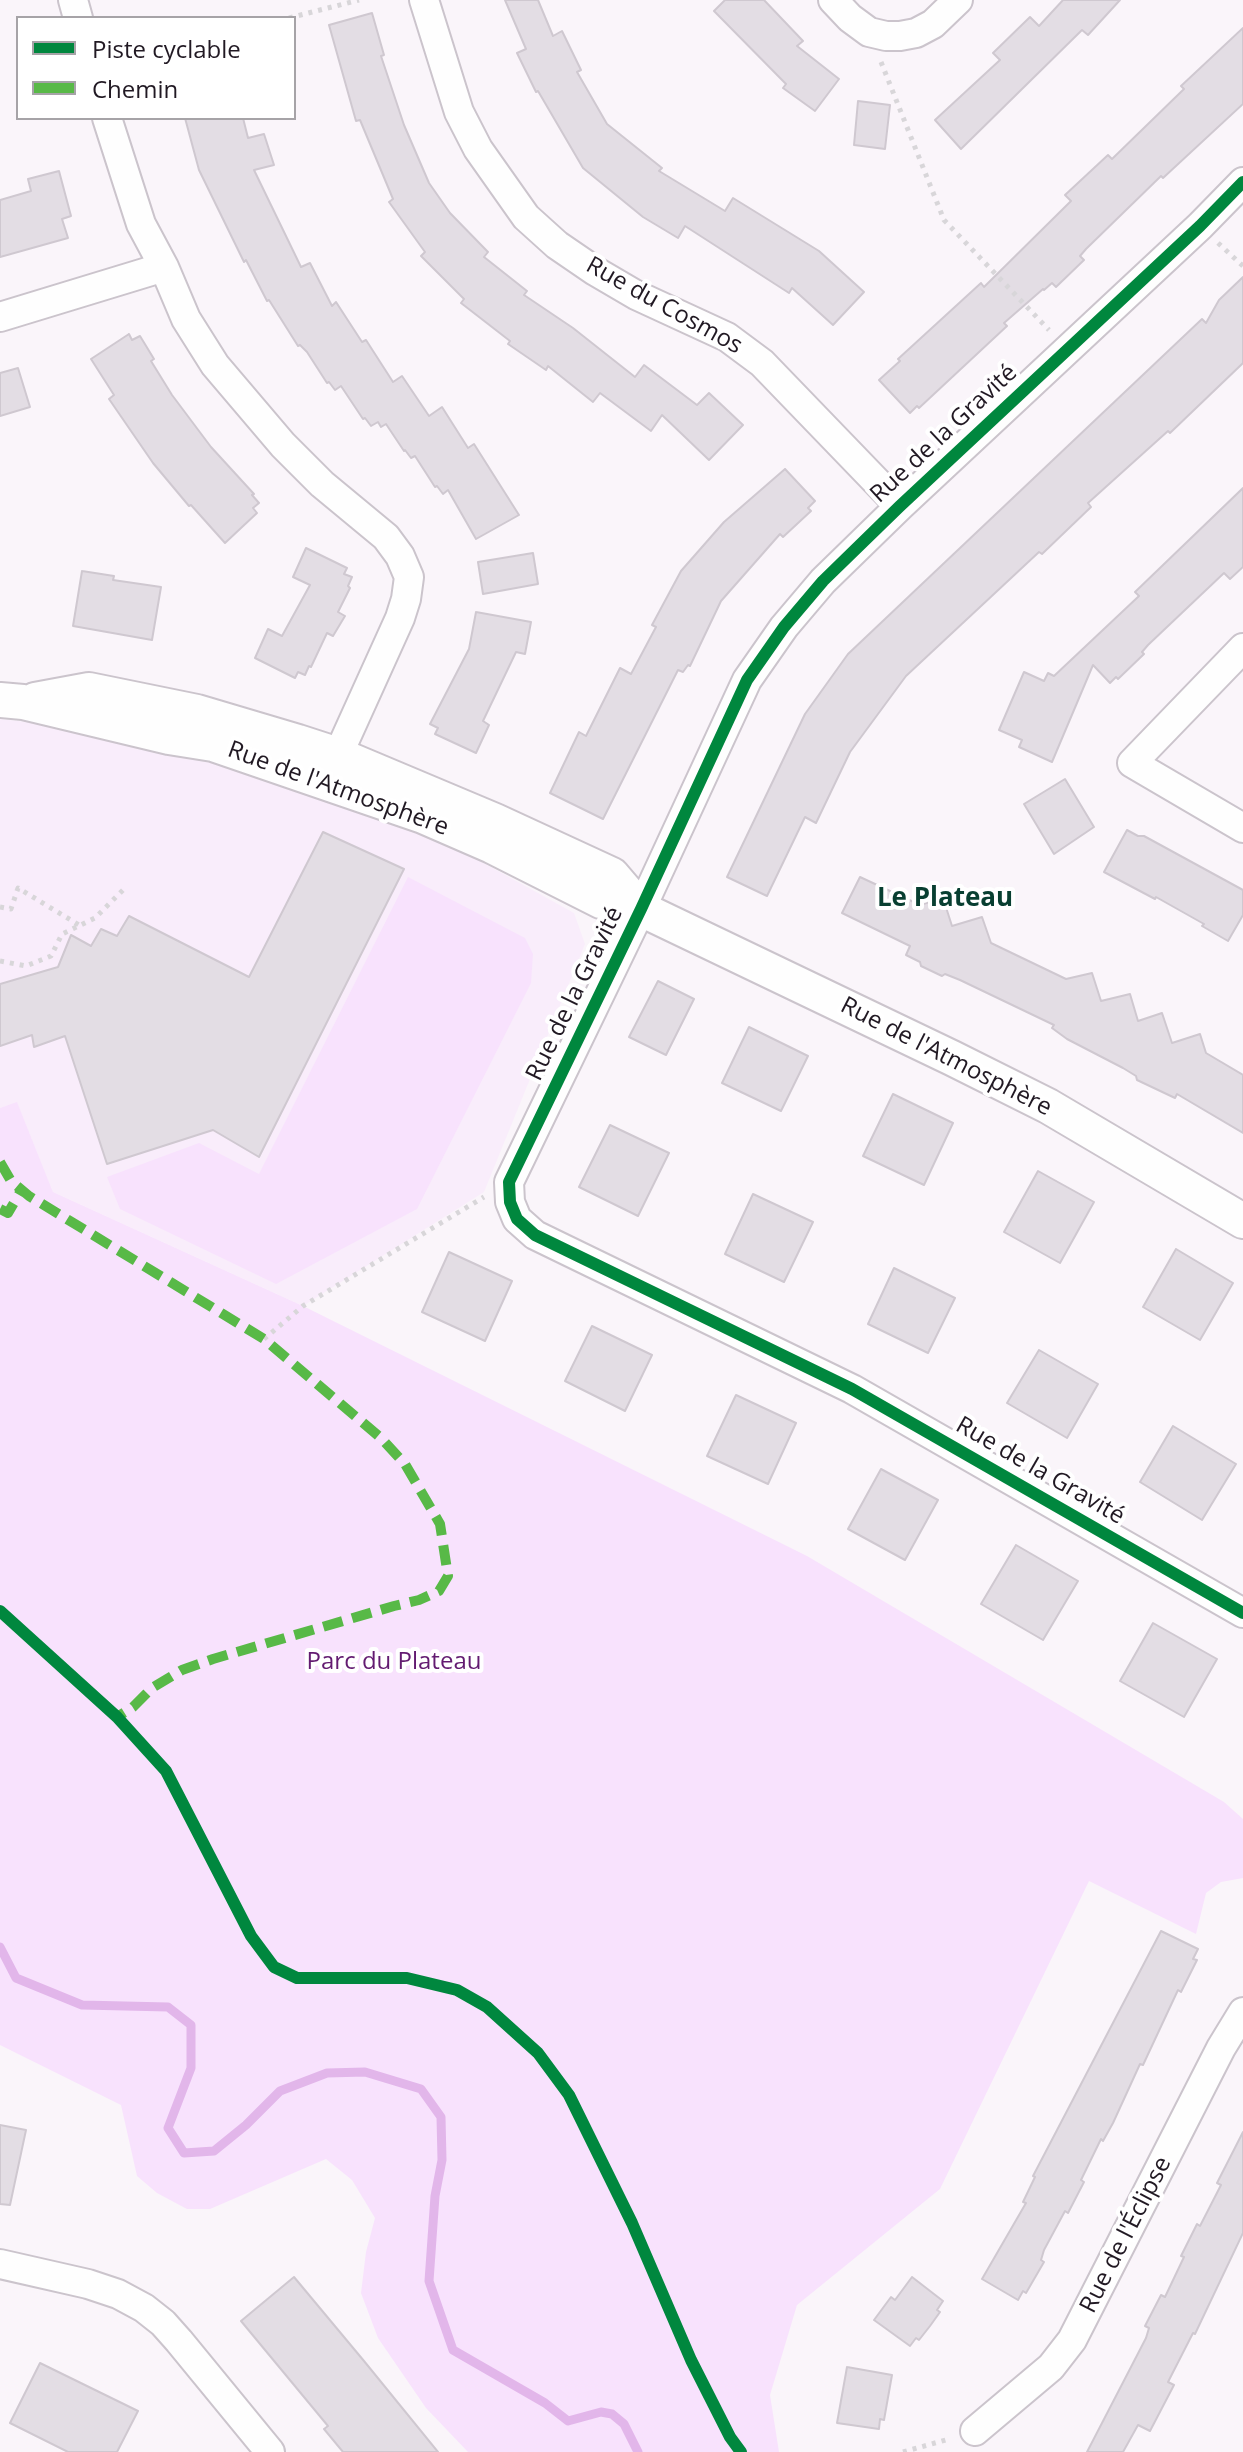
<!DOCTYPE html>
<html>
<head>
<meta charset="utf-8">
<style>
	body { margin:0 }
	#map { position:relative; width:1243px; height:2452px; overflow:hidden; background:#faf5fa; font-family:"Open Sans",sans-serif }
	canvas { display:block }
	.legend { position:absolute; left:16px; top:16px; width:280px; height:104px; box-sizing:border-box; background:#fff; border:2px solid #a6a3a7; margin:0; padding:10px 14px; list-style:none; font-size:24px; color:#211923 }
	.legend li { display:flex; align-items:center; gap:16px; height:40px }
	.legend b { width:40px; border:2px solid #a6a3a7 }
</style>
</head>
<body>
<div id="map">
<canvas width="1243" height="2452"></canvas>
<ul class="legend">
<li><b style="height:10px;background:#00873e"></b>Piste cyclable</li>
<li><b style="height:10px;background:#58b947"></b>Chemin</li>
</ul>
</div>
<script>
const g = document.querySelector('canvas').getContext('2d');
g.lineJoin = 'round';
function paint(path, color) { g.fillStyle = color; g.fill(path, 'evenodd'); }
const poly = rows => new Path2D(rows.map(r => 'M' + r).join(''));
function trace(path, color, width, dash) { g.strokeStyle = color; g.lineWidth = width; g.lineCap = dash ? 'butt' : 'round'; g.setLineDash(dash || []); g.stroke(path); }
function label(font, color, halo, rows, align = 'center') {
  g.font = font + ' "Open Sans",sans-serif'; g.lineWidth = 8; g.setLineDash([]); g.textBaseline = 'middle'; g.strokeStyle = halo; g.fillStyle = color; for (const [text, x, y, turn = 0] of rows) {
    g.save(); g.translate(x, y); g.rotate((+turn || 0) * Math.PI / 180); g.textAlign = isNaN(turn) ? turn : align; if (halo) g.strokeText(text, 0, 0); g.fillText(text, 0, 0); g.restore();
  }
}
paint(poly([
	[0,719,136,734,395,814,574,913,585,944,484,1192,303,1306,53,1192,17,1103,0,1108]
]), '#f9edfb');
paint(poly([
	[408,877,525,938,533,954,531,983,417,1209,276,1284,120,1209,107,1177,199,1143,259,1174],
	[17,1102,53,1192,303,1306,807,1556,1224,1802,1243,1819,1243,1878,1221,1882,1206,1893,1196,1934,1089,1881,940,2189,797,2305,770,2395,779,2452,468,2452,426,2408,378,2338,361,2293,366,2252,375,2218,352,2180,326,2159,210,2209,187,2209,157,2193,137,2176,121,2105,0,2045,0,1108]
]), '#f8e2fd');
trace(poly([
	[0,1947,16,1978,82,2005,168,2007,191,2025,191,2068,168,2128,184,2153,214,2151,246,2125,280,2091,327,2073,365,2072,421,2089,441,2117,442,2160,435,2196,429,2281,453,2350,545,2403,568,2421,601,2412,612,2414,624,2424,638,2452]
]), '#e2b6ea', 9);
const building = poly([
	[505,0,538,0,553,36,562,31,581,70,577,72,607,124,662,168,659,171,725,211,733,198,819,251,864,292,833,325,792,288,789,293,685,226,678,238,643,217,583,168,538,91,536,92,517,53,526,49,505,0],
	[725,0,764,0,803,41,797,46,839,79,815,111,783,88,786,84,714,11,725,0],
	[1063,0,1120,0,1088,35,1082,30,961,149,935,120,1000,60,993,53,1030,17,1039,26,1063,0],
	[372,13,384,55,381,56,404,125,429,183,450,213,488,252,484,257,527,291,524,295,573,328,635,377,644,365,697,405,709,393,743,425,709,460,662,415,651,431,600,393,593,402,548,366,546,370,508,344,510,341,461,303,464,299,421,256,425,252,389,202,393,199,360,120,356,121,329,25,372,13],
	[1243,28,1243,104,1163,178,1161,176,1086,249,1080,256,1084,260,1056,287,1052,283,1044,290,1043,289,1004,323,1007,326,919,408,917,406,910,413,879,380,900,361,898,359,981,283,984,287,1071,201,1065,195,1108,155,1112,159,1184,89,1181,86,1243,28],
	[858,101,890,105,885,149,854,145,858,101],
	[185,118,243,118,248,138,264,134,274,165,254,170,301,267,310,263,332,306,336,302,362,342,366,340,393,382,402,376,429,416,442,407,468,448,474,444,519,515,476,539,448,490,443,494,437,486,435,487,415,456,411,458,405,450,404,451,386,424,381,427,378,422,371,426,365,418,363,419,341,386,335,390,329,382,327,383,307,352,300,345,298,346,269,300,267,301,246,260,244,262,199,170,185,118],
	[59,171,71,216,62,219,68,238,0,257,0,200,31,191,28,179,59,171],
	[1243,277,1243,363,1170,433,1168,431,1088,503,1091,507,1042,554,1039,552,906,676,850,752,816,823,805,817,767,896,727,877,805,714,848,654,1202,319,1206,323,1219,300,1243,277],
	[129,334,132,340,140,336,154,359,151,361,172,395,211,447,254,494,252,495,259,503,253,508,257,513,225,543,191,505,189,506,153,463,109,399,114,395,91,359,129,334],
	[18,368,30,407,0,416,0,373,18,368],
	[785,469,815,501,808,508,811,511,783,537,780,534,721,601,690,666,688,665,683,672,678,670,603,819,550,793,579,732,586,736,620,668,631,674,656,627,652,625,681,571,724,522,785,469],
	[1243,488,1243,567,1230,579,1224,573,1148,645,1142,652,1144,654,1118,679,1116,677,1110,683,1093,665,1052,762,1019,747,1022,740,999,730,1024,672,1044,681,1048,673,1054,676,1139,596,1135,592,1243,488],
	[306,548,347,568,344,574,352,577,348,586,350,588,338,612,345,616,333,636,327,633,311,667,309,666,305,675,298,672,295,678,255,658,268,629,282,636,310,585,293,577,306,548],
	[533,553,538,584,483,594,478,562,533,553],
	[82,571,114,576,113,580,161,587,152,640,73,626,82,571],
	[476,612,531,622,525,654,516,652,483,721,489,725,476,753,435,734,438,728,430,724,469,649,476,612],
	[1065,779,1094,827,1054,854,1024,804,1065,779],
	[1127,830,1138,836,1144,836,1243,890,1243,915,1228,941,1202,926,1204,924,1156,897,1155,899,1104,872,1127,830],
	[323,832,404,869,259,1157,213,1130,107,1164,65,1036,34,1047,32,1035,0,1046,0,984,58,967,71,935,91,946,101,929,117,936,129,916,249,977,323,832],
	[860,877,920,905,943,898,952,926,982,917,991,943,1066,979,1092,973,1101,1001,1130,994,1138,1021,1162,1013,1172,1043,1200,1034,1206,1053,1243,1075,1243,1133,1177,1094,1175,1098,1137,1080,1136,1076,1123,1068,1067,1039,1052,1028,1054,1025,960,980,945,974,942,976,921,966,920,962,906,955,910,946,842,913,860,877],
	[658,981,694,999,666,1055,629,1037,658,981],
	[749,1027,808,1056,781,1111,722,1083,749,1027],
	[893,1094,953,1123,924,1185,863,1156,893,1094],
	[610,1125,669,1153,638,1216,579,1187,610,1125],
	[1038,1171,1094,1202,1060,1263,1004,1232,1038,1171],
	[753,1194,813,1222,784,1282,725,1254,753,1194],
	[1176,1249,1233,1283,1200,1340,1143,1307,1176,1249],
	[449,1252,512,1281,485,1341,422,1312,449,1252],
	[894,1268,955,1298,928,1353,868,1324,894,1268],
	[592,1326,652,1355,625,1411,565,1381,592,1326],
	[1039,1350,1098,1384,1067,1438,1007,1403,1039,1350],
	[736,1395,796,1423,768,1484,707,1456,736,1395],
	[1173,1426,1236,1464,1202,1520,1140,1482,1173,1426],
	[881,1469,938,1500,905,1560,848,1529,881,1469],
	[1016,1545,1078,1581,1043,1640,981,1604,1016,1545],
	[1153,1623,1217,1659,1184,1717,1120,1681,1153,1623],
	[1161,1931,1198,1949,1193,1959,1197,1960,1181,1992,1178,1990,1143,2065,1140,2064,1113,2123,1103,2141,1101,2139,1081,2180,1084,2182,1068,2213,1065,2211,1044,2250,1041,2260,1044,2262,1026,2293,1023,2291,1018,2300,982,2279,1026,2203,1023,2202,1035,2177,1033,2176,1161,1931],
	[0,2125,26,2130,10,2205,0,2204,0,2125],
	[1243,2132,1243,2233,1195,2334,1193,2333,1168,2382,1174,2385,1150,2431,1138,2425,1123,2452,1087,2452,1146,2338,1149,2328,1145,2326,1161,2295,1165,2297,1184,2257,1181,2256,1197,2224,1200,2226,1221,2185,1217,2183,1243,2132],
	[294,2277,364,2361,438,2452,343,2452,324,2429,328,2426,241,2321,294,2277],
	[912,2277,943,2301,937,2310,940,2312,930,2326,919,2340,916,2338,910,2346,874,2320,891,2297,895,2300,912,2277],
	[40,2363,138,2411,117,2452,68,2452,10,2423,40,2363],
	[847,2367,892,2375,884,2420,880,2419,879,2429,837,2423,847,2367]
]);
paint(building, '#e3dde4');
trace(building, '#cfc8d0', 2);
const minor = poly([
	[73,0,78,18],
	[424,0,459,112,478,149,526,217,557,245,595,271,636,295,727,337,762,363,900,506],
	[833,0,850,18,869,32,886,36,900,36,916,33,933,24,958,0],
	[107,118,141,224,164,267,186,319,215,365,283,445,322,484,386,537,400,556,409,577,406,599,400,618,338,755,333,773],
	[1243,182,1200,226,900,506,823,581,784,627,747,680,641,909,509,1182,510,1202,517,1219,535,1235,852,1389,1243,1613],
	[0,317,164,267],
	[1243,648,1132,763,1243,828],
	[0,2264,88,2284,118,2294,144,2308,163,2323,179,2341,270,2452],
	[975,2431,1051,2367,1072,2340,1221,2048,1243,2012]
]);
const tertiary = poly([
	[0,700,23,702,169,737,213,744,423,816,492,846,601,901,641,909,952,1058,1048,1106,1243,1221],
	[35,700,89,690,197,712,298,742,338,755,495,821,612,875,641,909]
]);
trace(minor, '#cbc4cc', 32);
trace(tertiary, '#cbc4cc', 38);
trace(poly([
	[289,18,359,0],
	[881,62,944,220,1049,330],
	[1218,243,1243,266],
	[0,907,11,909,18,888,79,925],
	[0,961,26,966,51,956,62,934,95,918,126,887],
	[264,1339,303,1306,484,1197],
	[903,2452,949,2439]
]), '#d8d6d9', 5, [4, 6]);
trace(minor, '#fefefe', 28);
trace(tertiary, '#fefefe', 34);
trace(poly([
	[0,1162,11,1181,29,1196,264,1339,381,1438,405,1464,440,1524,448,1576,439,1591,419,1600,394,1606,213,1659,182,1670,152,1688,133,1707,117,1717],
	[0,1209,8,1213,22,1189]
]), '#58b947', 10, [20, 10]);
trace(poly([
	[1243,182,1200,226,900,506,823,581,784,627,747,680,641,909,509,1182,510,1202,517,1219,535,1235,852,1389,1243,1613],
	[0,1611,117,1717,166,1771,251,1936,274,1967,297,1978,407,1978,457,1990,487,2007,538,2053,569,2095,632,2223,691,2360,730,2437,741,2452]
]), '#00873e', 12);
label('24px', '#211923', '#fff', [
	["Rue du Cosmos",664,306,29],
	["Rue de la Gravité",944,434,-43],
	["Rue de l'Atmosphère",338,789,20],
	["Rue de la Gravité",575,994,-64],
	["Rue de l'Atmosphère",946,1057,27],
	["Rue de la Gravité",1040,1471,30],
	["Rue de l'Éclipse",1126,2235,-63]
]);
label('24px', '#631b71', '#fff', [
	["Parc du Plateau",394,1662]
]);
label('bold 26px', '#083f31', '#fff', [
	["Le Plateau",945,899]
]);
</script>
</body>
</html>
